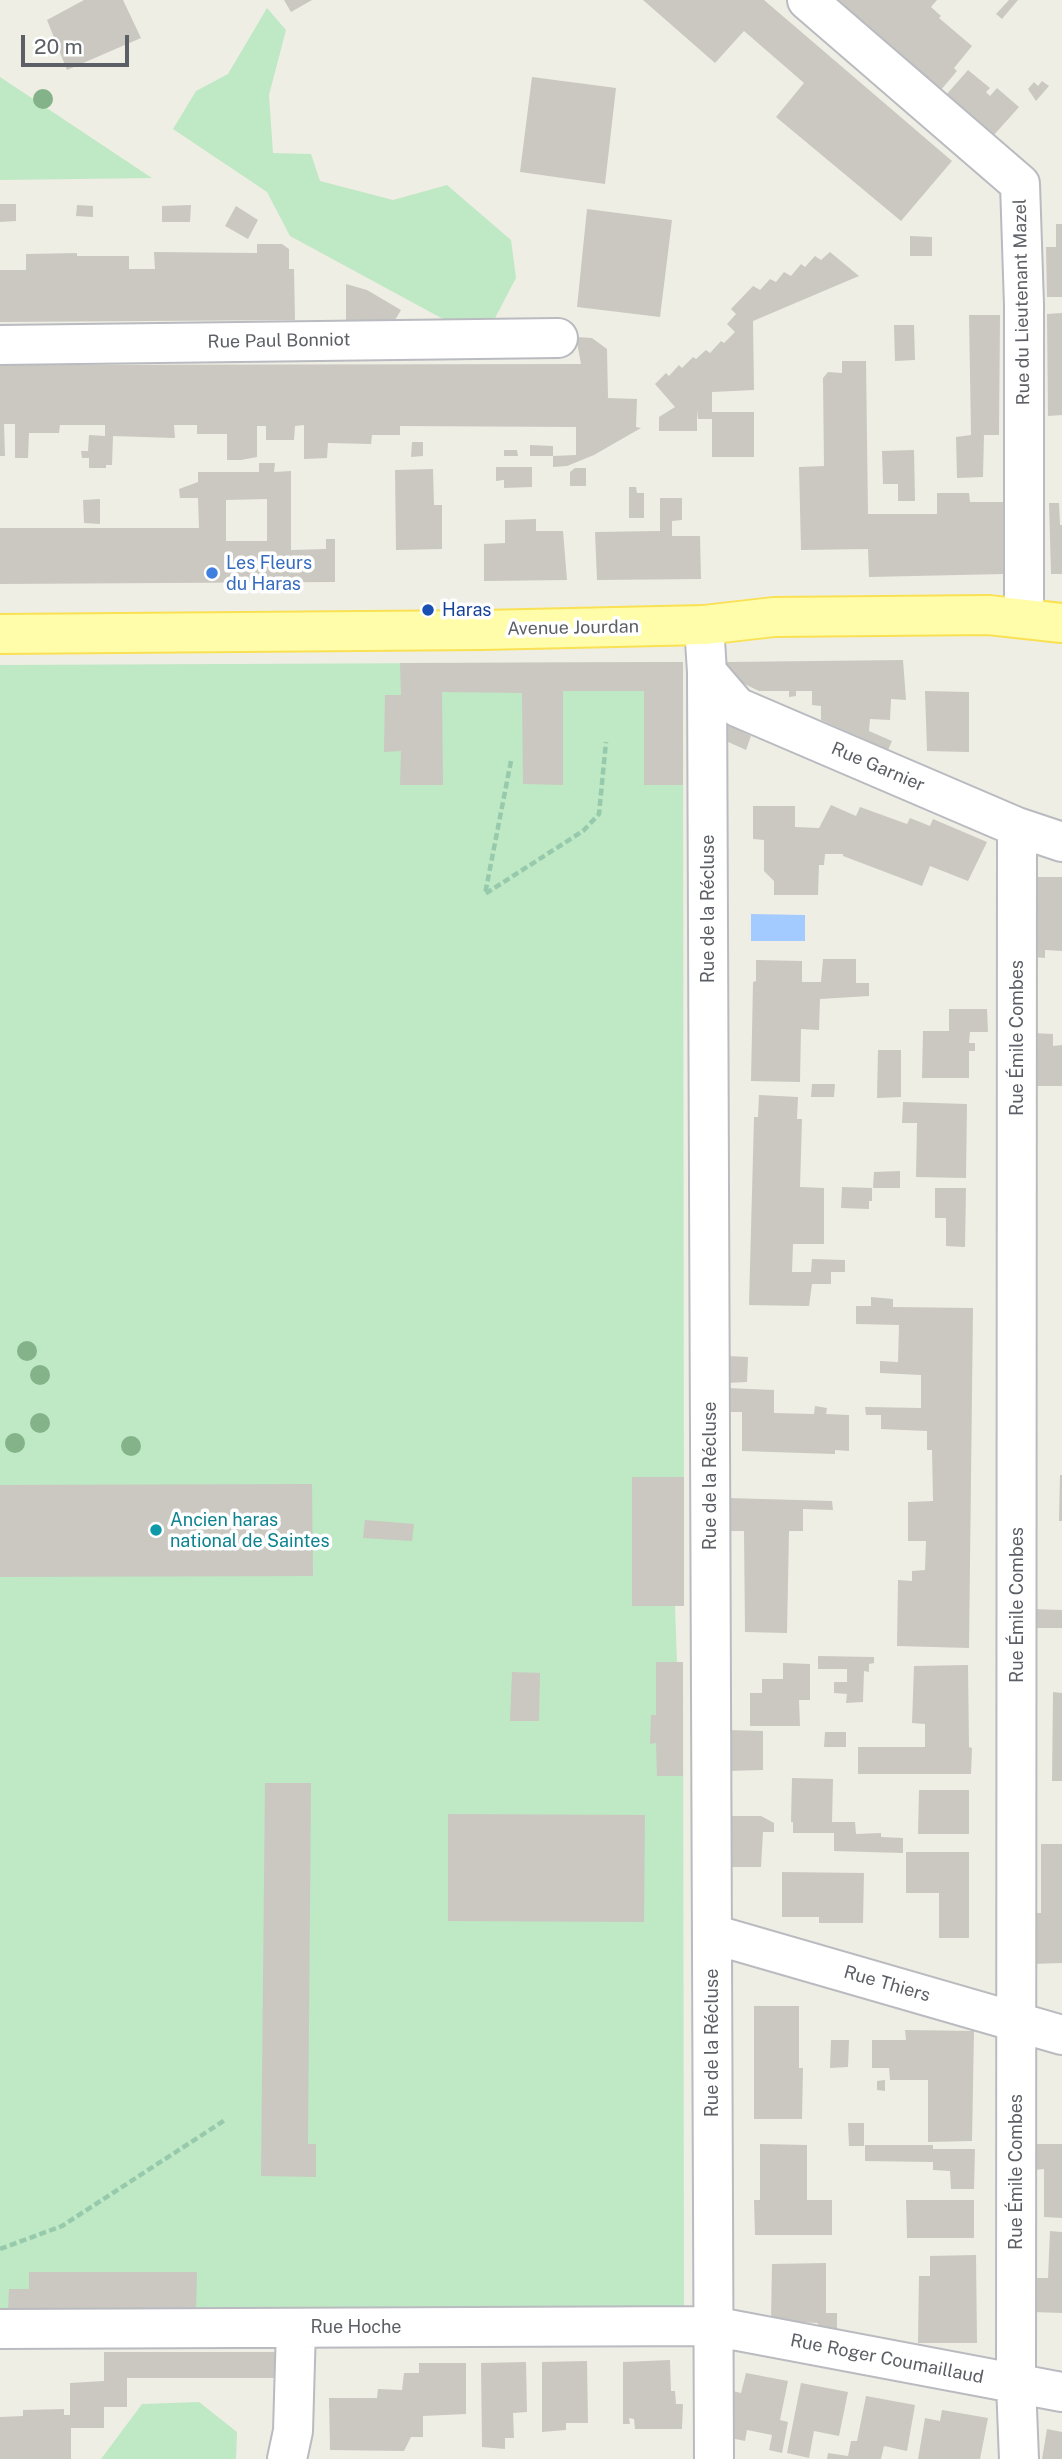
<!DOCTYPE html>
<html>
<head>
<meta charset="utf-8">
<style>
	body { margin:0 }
	#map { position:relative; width:1062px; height:2459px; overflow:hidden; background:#efeee4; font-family:"Public Sans",sans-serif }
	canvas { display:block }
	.scale { position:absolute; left:21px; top:35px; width:108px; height:32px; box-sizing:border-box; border:4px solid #5c5f65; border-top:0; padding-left:9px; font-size:21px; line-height:24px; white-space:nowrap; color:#5c5f65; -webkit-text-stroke:5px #fff; paint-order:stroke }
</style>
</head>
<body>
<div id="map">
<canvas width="1062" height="2459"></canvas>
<div class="scale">20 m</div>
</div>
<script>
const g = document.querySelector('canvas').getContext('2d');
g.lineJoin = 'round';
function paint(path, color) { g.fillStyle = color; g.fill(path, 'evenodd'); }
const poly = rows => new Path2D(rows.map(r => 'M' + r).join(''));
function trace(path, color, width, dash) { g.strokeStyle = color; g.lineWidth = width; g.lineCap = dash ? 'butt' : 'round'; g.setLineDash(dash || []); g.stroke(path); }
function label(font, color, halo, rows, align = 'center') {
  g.font = font + ' "Public Sans",sans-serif'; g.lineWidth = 7; g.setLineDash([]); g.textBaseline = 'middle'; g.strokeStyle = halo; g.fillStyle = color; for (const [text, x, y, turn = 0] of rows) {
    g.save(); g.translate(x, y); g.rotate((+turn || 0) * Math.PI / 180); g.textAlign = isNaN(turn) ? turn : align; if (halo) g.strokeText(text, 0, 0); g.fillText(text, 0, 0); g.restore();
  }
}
paint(poly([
	[267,8,286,30,269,95,273,153,311,154,320,181,393,200,447,185,511,240,516,278,495,318,445,320,290,236,267,192,173,129,196,91,228,74],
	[0,77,152,178,0,180],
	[683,662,684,1606,675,1606,677,1662,683,1662,684,2312,0,2312,0,665],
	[199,2402,237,2432,236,2459,101,2459,142,2404]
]), '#bfe8c4');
paint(poly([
	[751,914,805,915,805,941,751,941]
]), '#a4cbff');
paint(poly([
	[84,0,123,0,141,38,67,70,47,20],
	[284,0,312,0,291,12],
	[643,0,764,0,952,161,901,221,776,117,804,83,744,31,715,63],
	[833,0,937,0,931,7,941,16,939,18,972,46,954,68,957,71,940,91],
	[1009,0,1018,0,1002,19,996,14],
	[968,70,990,88,986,92,990,96,997,88,1019,107,993,136,946,95],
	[532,77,616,88,605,184,520,172],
	[1042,81,1049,86,1036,101,1028,89,1034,82,1038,86],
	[0,204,16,204,16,221,0,222],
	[77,205,93,206,93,217,76,216],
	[191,205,190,222,162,222,162,206],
	[236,206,258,220,248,239,225,226],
	[587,209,672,220,660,317,577,307],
	[1056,224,1062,224,1062,297,1047,297,1046,247,1056,247],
	[910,236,932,237,932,256,910,256],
	[257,244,282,244,289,249,289,269,294,269,295,320,0,322,0,270,26,270,26,254,77,253,77,256,129,256,129,269,155,269,154,252,257,253],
	[830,252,859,276,753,321,754,390,712,392,712,412,754,412,754,457,712,457,712,419,698,419,697,410,697,431,659,431,659,417,675,407,655,384,666,373,669,376,679,365,682,368,693,357,696,359,706,350,710,353,721,341,724,343,735,332,727,324,736,314,731,309,753,286,760,290,770,279,776,282,784,272,791,276,801,264,805,267,815,256,821,260],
	[346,284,367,290,401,310,395,320,346,320],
	[1062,313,1062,415,1048,416,1047,314],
	[969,315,1000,315,999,435,984,435,983,477,957,478,956,437,971,435],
	[894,325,914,325,915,360,895,361],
	[576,337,592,338,607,349,608,398,637,399,636,427,641,428,594,455,567,466,553,467,553,456,576,455,576,427,400,426,400,435,372,435,371,444,328,443,327,458,304,459,304,425,295,426,294,440,266,440,266,426,257,426,257,457,241,460,227,460,227,434,197,434,197,425,174,425,175,438,113,436,112,465,106,465,106,468,89,468,89,458,82,458,81,451,88,451,89,435,105,436,105,425,60,425,59,433,29,433,28,458,15,458,15,424,4,424,5,456,0,456,0,365,581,364],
	[842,361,866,361,868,514,937,514,937,493,969,493,970,502,1004,502,1005,574,869,577,868,549,801,550,799,467,824,466,823,378,828,372,842,373],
	[412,442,423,442,423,456,411,457],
	[530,445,553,446,553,456,530,456],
	[504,450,517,450,518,456,504,456],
	[914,450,915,501,898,501,898,484,883,484,882,451],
	[259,463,275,463,274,472,291,471,291,550,326,549,326,539,335,539,335,582,0,584,0,528,199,528,198,498,180,498,179,489,198,482,198,472,259,472],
	[267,499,267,541,226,541,226,500],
	[496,467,532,467,532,487,504,488,504,480,496,481],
	[575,468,586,468,586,486,570,486,570,472],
	[433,469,434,505,442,505,442,549,396,550,395,470],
	[629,487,636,487,637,493,644,493,644,518,629,518],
	[660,498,682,498,682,520,672,521,672,536,700,536,701,579,597,580,595,532,660,531],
	[100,499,100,524,84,523,83,500],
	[1049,503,1059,503,1060,525,1062,525,1062,574,1051,574],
	[536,519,536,531,563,531,567,580,484,581,484,544,505,543,505,520],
	[903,660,906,700,891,699,890,720,870,719,869,731,892,741,888,750,821,720,821,706,812,705,812,691,796,691,796,696,789,697,789,691,759,691,728,676,727,662],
	[683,662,683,785,644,785,644,691,563,691,563,785,523,784,522,693,442,692,443,785,400,785,401,751,384,752,385,695,401,695,400,663],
	[925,691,969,692,969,752,927,751],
	[726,724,751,736,746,750,726,741],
	[831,805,856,816,860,807,907,824,910,818,930,826,933,819,987,842,968,881,930,866,922,886,843,856,843,854,825,854,824,865,819,865,818,895,774,895,774,881,764,871,764,840,753,839,753,806,795,806,795,827,819,828],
	[1033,877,1062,877,1062,951,1045,950,1045,958,1033,957],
	[823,959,856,959,856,983,869,983,869,996,820,999,819,1030,801,1029,800,1082,751,1081,753,982,756,981,756,960,802,961,802,982,821,982],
	[949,1009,987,1009,988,1032,970,1032,969,1043,975,1043,975,1051,969,1051,969,1078,922,1078,923,1031,949,1031],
	[1033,1033,1053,1034,1053,1046,1062,1045,1062,1086,1033,1086],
	[878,1050,901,1050,901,1097,877,1098],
	[812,1084,835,1084,834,1097,811,1097],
	[759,1095,798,1097,797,1119,802,1119,800,1187,824,1188,824,1244,793,1244,792,1272,811,1272,812,1259,845,1260,845,1272,831,1272,831,1284,812,1284,809,1306,749,1305,754,1117,758,1117],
	[903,1102,967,1104,966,1178,916,1177,917,1123,902,1123],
	[900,1171,900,1188,873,1188,874,1172],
	[842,1187,872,1188,872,1201,869,1201,869,1209,841,1208],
	[935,1188,966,1188,965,1247,946,1246,946,1218,935,1218],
	[871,1297,893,1299,893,1307,973,1308,969,1648,897,1646,898,1580,912,1581,912,1571,925,1570,926,1541,908,1541,908,1502,933,1501,932,1450,927,1450,927,1431,881,1429,881,1415,866,1415,865,1407,921,1408,921,1375,880,1373,880,1361,898,1362,899,1325,856,1324,856,1306,871,1306],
	[727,1356,748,1357,747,1382,727,1383],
	[727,1388,774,1390,774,1413,814,1414,815,1406,827,1408,826,1414,849,1415,849,1451,835,1450,835,1454,742,1451,742,1412,726,1412],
	[1060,1475,1062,1475,1062,1521,1059,1521],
	[632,1477,684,1477,684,1606,632,1606],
	[312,1484,313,1576,0,1577,0,1485],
	[728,1498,832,1501,833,1510,803,1509,803,1531,789,1531,787,1633,745,1632,744,1531,726,1531],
	[365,1520,414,1524,412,1541,363,1538],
	[1032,1609,1062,1610,1062,1628,1032,1628],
	[818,1656,874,1657,874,1663,869,1664,869,1672,864,1671,863,1702,846,1703,847,1694,834,1693,834,1682,847,1682,847,1669,818,1669],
	[656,1662,683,1662,683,1776,657,1776,656,1743,650,1744,651,1715,656,1715],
	[783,1663,810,1664,810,1700,799,1700,800,1726,750,1726,750,1693,762,1693,762,1679,783,1679],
	[968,1665,969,1747,972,1748,971,1774,858,1774,858,1747,925,1747,925,1724,912,1723,914,1666],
	[512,1672,540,1673,539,1721,510,1721],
	[1053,1692,1062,1693,1062,1781,1052,1781],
	[726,1730,763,1731,763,1770,726,1771],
	[825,1732,846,1732,846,1747,824,1747],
	[792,1778,833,1779,832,1822,855,1822,856,1834,881,1833,881,1837,903,1838,903,1853,834,1851,834,1833,793,1833,793,1822,791,1822],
	[265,1783,311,1783,308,2144,316,2144,316,2177,261,2176],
	[919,1790,969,1790,969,1834,918,1834],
	[448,1814,645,1815,644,1922,448,1921],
	[726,1816,761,1816,774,1823,774,1832,763,1832,761,1867,726,1867],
	[1041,1844,1062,1844,1062,1963,1033,1964,1033,1913,1041,1913],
	[906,1852,969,1852,969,1938,939,1938,939,1893,906,1893],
	[782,1872,864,1873,863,1923,819,1923,819,1917,782,1917],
	[754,2006,799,2006,799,2068,803,2068,802,2119,754,2119],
	[905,2030,974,2031,972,2141,928,2142,928,2080,890,2080,889,2068,872,2068,872,2040,906,2040],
	[831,2040,849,2040,848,2067,830,2068],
	[885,2080,885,2091,877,2090,877,2081],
	[848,2123,864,2123,864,2146,849,2146],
	[760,2144,807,2145,807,2200,832,2200,832,2235,755,2235,754,2200,760,2200],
	[1034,2144,1062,2144,1062,2218,1044,2217,1044,2169,1034,2170],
	[865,2145,933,2145,933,2149,975,2149,974,2189,951,2189,950,2171,933,2170,933,2162,865,2161],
	[906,2200,974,2200,974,2238,907,2238],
	[1050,2231,1062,2232,1062,2313,1033,2312,1033,2278,1048,2278],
	[976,2255,977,2343,918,2343,919,2276,930,2276,930,2256],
	[826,2263,826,2313,837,2313,837,2334,818,2330,818,2323,771,2321,772,2264],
	[29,2272,197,2272,196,2312,8,2312,9,2289,29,2289],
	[104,2352,277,2352,277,2378,127,2378,127,2407,104,2407,104,2428,71,2428,71,2459,0,2459,0,2417,23,2416,23,2410,64,2409,64,2415,70,2415,70,2383,104,2381],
	[670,2360,671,2391,675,2391,676,2404,683,2404,682,2429,635,2429,634,2419,629,2418,630,2424,623,2424,623,2362],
	[587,2361,588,2423,566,2423,566,2430,542,2432,542,2362],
	[526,2362,527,2412,513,2413,514,2438,505,2438,505,2449,482,2447,481,2363],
	[419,2363,466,2363,466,2414,423,2416,423,2437,411,2437,404,2451,330,2450,329,2398,377,2398,378,2389,402,2390,404,2373,419,2373],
	[746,2373,788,2381,780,2420,788,2422,782,2453,769,2450,772,2435,747,2430,745,2441,726,2437,728,2390,741,2393],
	[801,2383,848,2392,839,2436,814,2431,809,2458,787,2453],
	[866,2396,915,2405,907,2451,884,2446,881,2459,827,2459,828,2453,848,2456,851,2441,857,2441],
	[942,2410,988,2418,980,2459,918,2459,925,2418,940,2421],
	[1047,2429,1062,2432,1062,2459,1042,2459]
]), '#cac8c1');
const minor = poly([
	[807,0,1020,184,1024,305,1024,618],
	[0,345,558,338],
	[704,625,707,672,714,2459],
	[707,672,737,707,1017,827,1062,842],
	[1017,827,1016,2384,1019,2459],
	[712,1934,1062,2035],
	[0,2329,712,2326,1062,2392],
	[287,2459,293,2431,296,2328]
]);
const major = poly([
	[0,634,482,630,704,625,774,617,989,615,1062,623]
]);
trace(minor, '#b9bbc0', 42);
trace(major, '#f9e153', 42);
trace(poly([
	[511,761,485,894,583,831,599,814,606,742],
	[0,2249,62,2226,225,2120]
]), '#97caac', 4.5, [7, 3.5]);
trace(minor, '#fff', 38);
trace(major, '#fffda9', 38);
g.fillStyle = '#85b389';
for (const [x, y] of [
	[43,99],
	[27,1351],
	[40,1375],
	[40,1423],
	[15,1443],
	[131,1446]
]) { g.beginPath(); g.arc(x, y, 10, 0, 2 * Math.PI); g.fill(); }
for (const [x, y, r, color] of [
	[212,573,7,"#3f7fe0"],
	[428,610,7,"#1a4fb4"],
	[156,1530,7,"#0f9aa8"]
]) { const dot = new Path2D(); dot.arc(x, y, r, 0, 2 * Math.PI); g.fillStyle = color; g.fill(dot); trace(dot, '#fff', 2.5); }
label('18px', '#5c5f65', '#fff', [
	["Rue du Lieutenant Mazel",1022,302,-91],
	["Rue Paul Bonniot",279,341,-1],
	["Avenue Jourdan",573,628,-1],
	["Rue Garnier",878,767,23],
	["Rue de la Récluse",708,909,-90],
	["Rue Émile Combes",1017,1038,-90],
	["Rue de la Récluse",710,1476,-90],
	["Rue Émile Combes",1017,1605,-90],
	["Rue Thiers",887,1984,16],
	["Rue de la Récluse",712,2043,-90],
	["Rue Émile Combes",1016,2172,-90],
	["Rue Hoche",356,2327],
	["Rue Roger Coumaillaud",887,2359,11]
]);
label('18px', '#366cbe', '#fff', [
	["Les Fleurs",226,563],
	["du Haras",226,584]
], 'left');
label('18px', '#164399', '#fff', [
	["Haras",442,610]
], 'left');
label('18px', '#0d838f', '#fff', [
	["Ancien haras",170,1520],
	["national de Saintes",170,1541]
], 'left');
</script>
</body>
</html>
